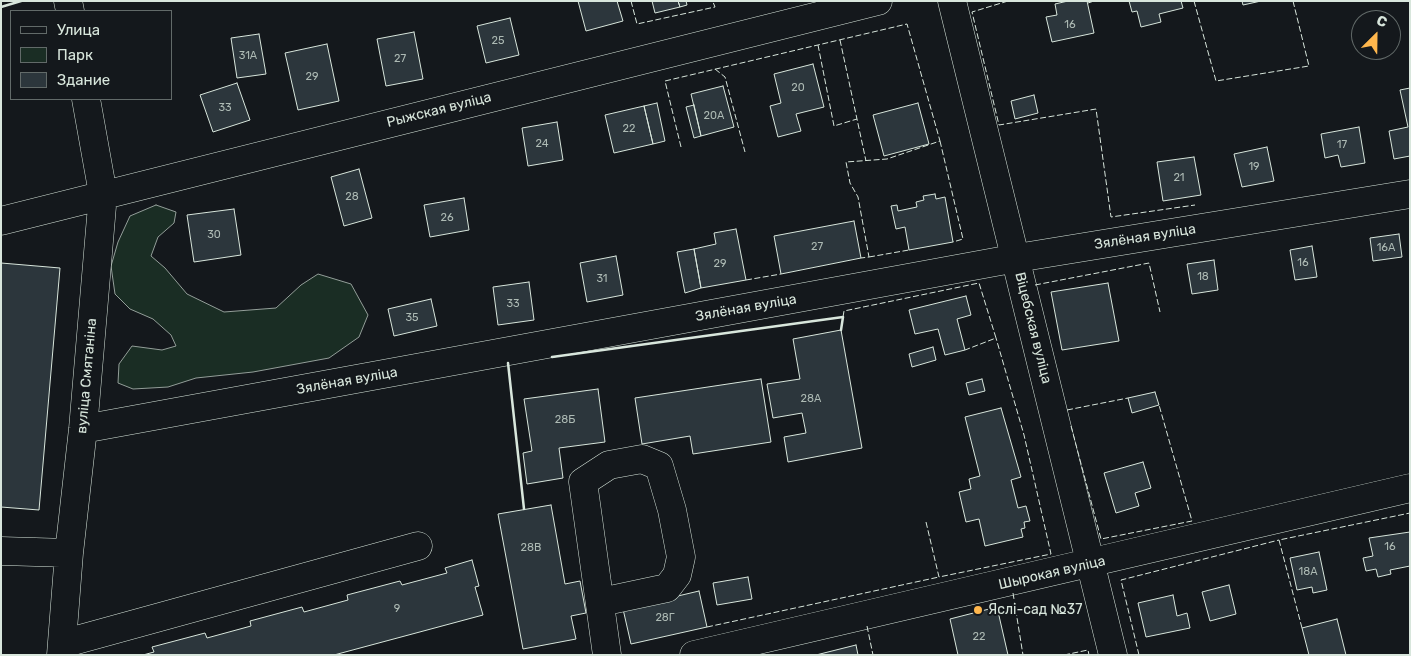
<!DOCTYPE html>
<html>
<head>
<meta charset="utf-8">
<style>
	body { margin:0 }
	#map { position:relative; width:1411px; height:656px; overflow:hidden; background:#14181c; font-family:Rubik,sans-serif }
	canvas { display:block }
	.frame { position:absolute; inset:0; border:2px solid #d8e6dc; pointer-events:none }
	.legend { position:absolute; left:10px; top:10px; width:162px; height:90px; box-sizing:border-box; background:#14181c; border:1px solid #626a69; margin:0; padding:6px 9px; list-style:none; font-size:15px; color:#d8e6dc }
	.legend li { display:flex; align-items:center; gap:10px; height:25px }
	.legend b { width:25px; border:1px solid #626a69 }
	.north { position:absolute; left:1351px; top:10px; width:50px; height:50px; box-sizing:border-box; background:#14181c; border:1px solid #626a69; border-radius:50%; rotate:23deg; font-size:14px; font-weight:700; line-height:20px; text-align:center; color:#d8e6dc }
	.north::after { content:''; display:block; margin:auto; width:18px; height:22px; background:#ffb74d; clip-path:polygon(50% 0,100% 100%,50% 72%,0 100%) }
</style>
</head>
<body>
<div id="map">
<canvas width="1411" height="656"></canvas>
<div class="frame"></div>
<ul class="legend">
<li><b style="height:6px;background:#14181c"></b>Улица</li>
<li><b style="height:14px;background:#1a2d24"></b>Парк</li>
<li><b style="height:14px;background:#2c363c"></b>Здание</li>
</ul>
<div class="north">С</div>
</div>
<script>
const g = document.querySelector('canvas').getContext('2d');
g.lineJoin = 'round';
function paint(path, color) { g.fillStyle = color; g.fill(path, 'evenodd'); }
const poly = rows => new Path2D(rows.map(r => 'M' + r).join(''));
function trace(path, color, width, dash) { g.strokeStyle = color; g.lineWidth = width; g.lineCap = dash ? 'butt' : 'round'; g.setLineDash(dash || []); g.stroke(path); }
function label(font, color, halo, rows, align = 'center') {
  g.font = font + ' Rubik,sans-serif'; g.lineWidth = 4; g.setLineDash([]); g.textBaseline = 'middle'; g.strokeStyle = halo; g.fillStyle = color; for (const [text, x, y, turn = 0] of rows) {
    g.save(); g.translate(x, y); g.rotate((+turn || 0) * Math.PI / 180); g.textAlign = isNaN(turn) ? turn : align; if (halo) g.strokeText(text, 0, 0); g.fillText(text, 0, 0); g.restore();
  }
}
const green = poly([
	[156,205,176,212,174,223,158,237,151,256,165,268,187,294,224,312,276,308,301,285,318,274,351,284,368,315,359,337,329,358,253,372,196,378,168,387,133,389,118,383,119,364,132,346,162,350,176,346,171,335,153,319,130,309,115,294,111,266,118,242,130,216,156,205]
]);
paint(green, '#1a2d24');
trace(green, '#939e99', 1);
const building = poly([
	[578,1,617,1,623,21,586,31,578,1],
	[652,1,678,1,680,7,655,13,652,1],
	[678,1,686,1,687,5,680,7,678,1],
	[1068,1,1087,1,1094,33,1052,42,1046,17,1057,15,1055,4,1068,1],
	[1129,1,1181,1,1183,8,1159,14,1161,22,1141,27,1137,11,1132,12,1129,1],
	[1242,1,1261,1,1243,5,1242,1],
	[510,18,519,55,486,63,477,26,510,18],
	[414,32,423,79,386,86,377,39,414,32],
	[259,34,266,74,237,78,231,38,259,34],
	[327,44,339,101,298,110,285,53,327,44],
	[813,64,824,107,796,114,801,131,778,137,770,106,781,103,774,74,813,64],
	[237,83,250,120,213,132,200,95,237,83],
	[723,86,734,127,701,136,691,94,723,86],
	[1410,88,1410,156,1394,159,1389,131,1408,127,1400,90,1410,88],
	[1034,95,1038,113,1015,119,1011,101,1034,95],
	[657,103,665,141,653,144,644,106,657,103],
	[918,103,929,144,884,156,873,115,918,103],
	[694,105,701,136,694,138,686,107,694,105],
	[644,106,653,144,614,153,605,115,644,106],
	[557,122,563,160,528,166,522,128,557,122],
	[1359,127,1365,163,1341,167,1338,155,1325,158,1321,134,1359,127],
	[1267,147,1274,181,1242,187,1234,154,1267,147],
	[1194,157,1201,195,1163,201,1157,162,1194,157],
	[359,169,372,218,344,226,331,177,359,169],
	[935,194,936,199,945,197,953,242,909,250,905,227,896,229,891,206,897,205,898,211,917,207,916,202,924,200,923,196,935,194],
	[464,198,469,230,430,237,424,205,464,198],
	[234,209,241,255,194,262,187,215,234,209],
	[854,221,861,258,781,274,774,236,854,221],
	[736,229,746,280,701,288,694,249,716,244,714,233,736,229],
	[1399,234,1402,257,1373,261,1370,238,1399,234],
	[1312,246,1317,277,1295,280,1290,250,1312,246],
	[694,249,701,288,685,293,677,252,694,249],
	[616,256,623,295,587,302,580,263,616,256],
	[1214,260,1218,290,1192,294,1187,264,1214,260],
	[1,263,60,268,39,510,1,507,1,263],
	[529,282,534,320,498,325,493,287,529,282],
	[1108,283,1119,341,1062,350,1051,292,1108,283],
	[966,296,971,315,957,319,965,350,945,355,938,329,915,334,909,310,966,296],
	[431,299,437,326,394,336,388,309,431,299],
	[841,330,862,448,788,462,784,437,806,433,802,413,773,418,767,384,800,379,793,339,841,330],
	[933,347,936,360,912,367,909,354,933,347],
	[761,379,771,442,693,454,690,436,642,444,635,398,761,379],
	[982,379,985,391,969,395,966,383,982,379],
	[598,389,605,442,559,448,563,478,527,484,523,453,532,451,524,399,598,389],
	[1155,392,1159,405,1132,413,1128,398,1155,392],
	[1001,408,1021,477,1011,480,1018,508,1026,506,1030,521,1024,522,1025,528,1021,529,1023,537,985,546,979,519,966,522,959,492,971,489,969,479,980,476,965,417,1001,408],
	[1143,462,1151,488,1135,493,1139,506,1116,513,1104,473,1143,462],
	[551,505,565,584,580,581,586,613,571,616,576,639,523,649,498,514,551,505],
	[1410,532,1410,566,1390,570,1391,574,1378,577,1376,569,1366,571,1363,558,1373,556,1369,538,1410,532],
	[1319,552,1327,590,1313,593,1312,587,1297,590,1290,558,1319,552],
	[472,560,479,586,475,587,483,615,334,655,143,655,154,652,152,647,205,633,207,638,251,626,250,621,302,607,304,612,348,600,347,595,400,581,402,585,447,573,445,568,472,560],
	[748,577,752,599,717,605,713,583,748,577],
	[1229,585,1236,614,1210,621,1202,592,1229,585],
	[699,591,707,627,631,644,623,609,699,591],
	[1173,595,1177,616,1187,613,1190,628,1146,637,1138,603,1173,595],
	[997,607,1008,655,958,655,950,619,997,607],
	[1337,619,1346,655,1309,655,1302,628,1337,619],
	[856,645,858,655,816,655,856,645]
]);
paint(building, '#2c363c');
trace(building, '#d8e6dc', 1);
const minor = poly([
	[68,1,70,11],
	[952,1,1113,655],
	[1,221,878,1],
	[83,429,1017,258,1410,194],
	[1,551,69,553],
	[601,602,667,588,677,575,681,557,672,510,659,466,642,459,609,465,583,482,607,655],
	[62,644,418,546],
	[61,655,69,553,83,429,103,194,86,99],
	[694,655,1410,488]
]);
trace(minor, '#d8e6dc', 29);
trace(minor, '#14181c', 28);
trace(poly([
	[631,1,637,24,715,7,713,2],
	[1008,1,972,12,999,125,1096,109,1111,217,1195,205],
	[1194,1,1216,81,1309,66,1293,1],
	[1088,3,1094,1],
	[840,40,866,161],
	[818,45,834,126,857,119],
	[715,69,725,77,745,152],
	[940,141,963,239,953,242],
	[681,147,665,81,907,24,940,141,887,159,846,162,850,183,858,197,869,257,861,258],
	[869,257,909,250],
	[746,280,781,274],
	[1035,285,1149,263,1160,312],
	[843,317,844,311,979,283,996,338,965,350],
	[1067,410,1128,398],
	[1071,426,1101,539,1192,521,1159,405],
	[926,522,939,577,1051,554,1024,435,996,338],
	[1013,593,1023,655],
	[867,626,873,655],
	[707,627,939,577],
	[1302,628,1279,540,1410,513],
	[1064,655,1088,650,1089,655],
	[1139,655,1121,580,1279,540]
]), '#d8e6dc', 1, [6, 2.5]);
trace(poly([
	[1,7,21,1],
	[552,357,843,317,841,330],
	[508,363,524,509]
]), '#d8e6dc', 2.5);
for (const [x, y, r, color] of [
	[978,610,5,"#ffb74d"]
]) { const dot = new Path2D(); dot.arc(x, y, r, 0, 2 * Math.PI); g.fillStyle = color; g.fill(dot); trace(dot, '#14181c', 2); }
label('11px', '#adbab4', null, [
	["16",1070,25],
	["25",498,41],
	["31А",248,56],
	["27",400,59],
	["29",312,77],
	["20",798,88],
	["33",225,108],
	["20А",714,116],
	["22",629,129],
	["24",542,144],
	["17",1342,145],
	["19",1254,167],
	["21",1179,178],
	["28",352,197],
	["26",447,218],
	["30",214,235],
	["27",817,247],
	["16А",1386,248],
	["16",1303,263],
	["29",720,264],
	["18",1203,277],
	["31",602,279],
	["33",513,304],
	["35",412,318],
	["28А",811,399],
	["28Б",565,420],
	["16",1390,547],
	["28В",531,548],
	["18А",1308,572],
	["9",397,609],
	["28Г",665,618],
	["22",979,637]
]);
label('14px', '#d8e6dc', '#14181c', [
	["Рыжская вуліца",439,110,-14],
	["Зялёная вуліца",1145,237,-9],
	["Зялёная вуліца",746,308,-10],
	["Віцебская вуліца",1033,328,76],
	["вуліца Смятаніна",87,376,-85],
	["Зялёная вуліца",347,381,-10],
	["Шырокая вуліца",1052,573,-13]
]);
label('14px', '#d8e6dc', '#14181c', [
	["Яслі-сад №37",988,610]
], 'left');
</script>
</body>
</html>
